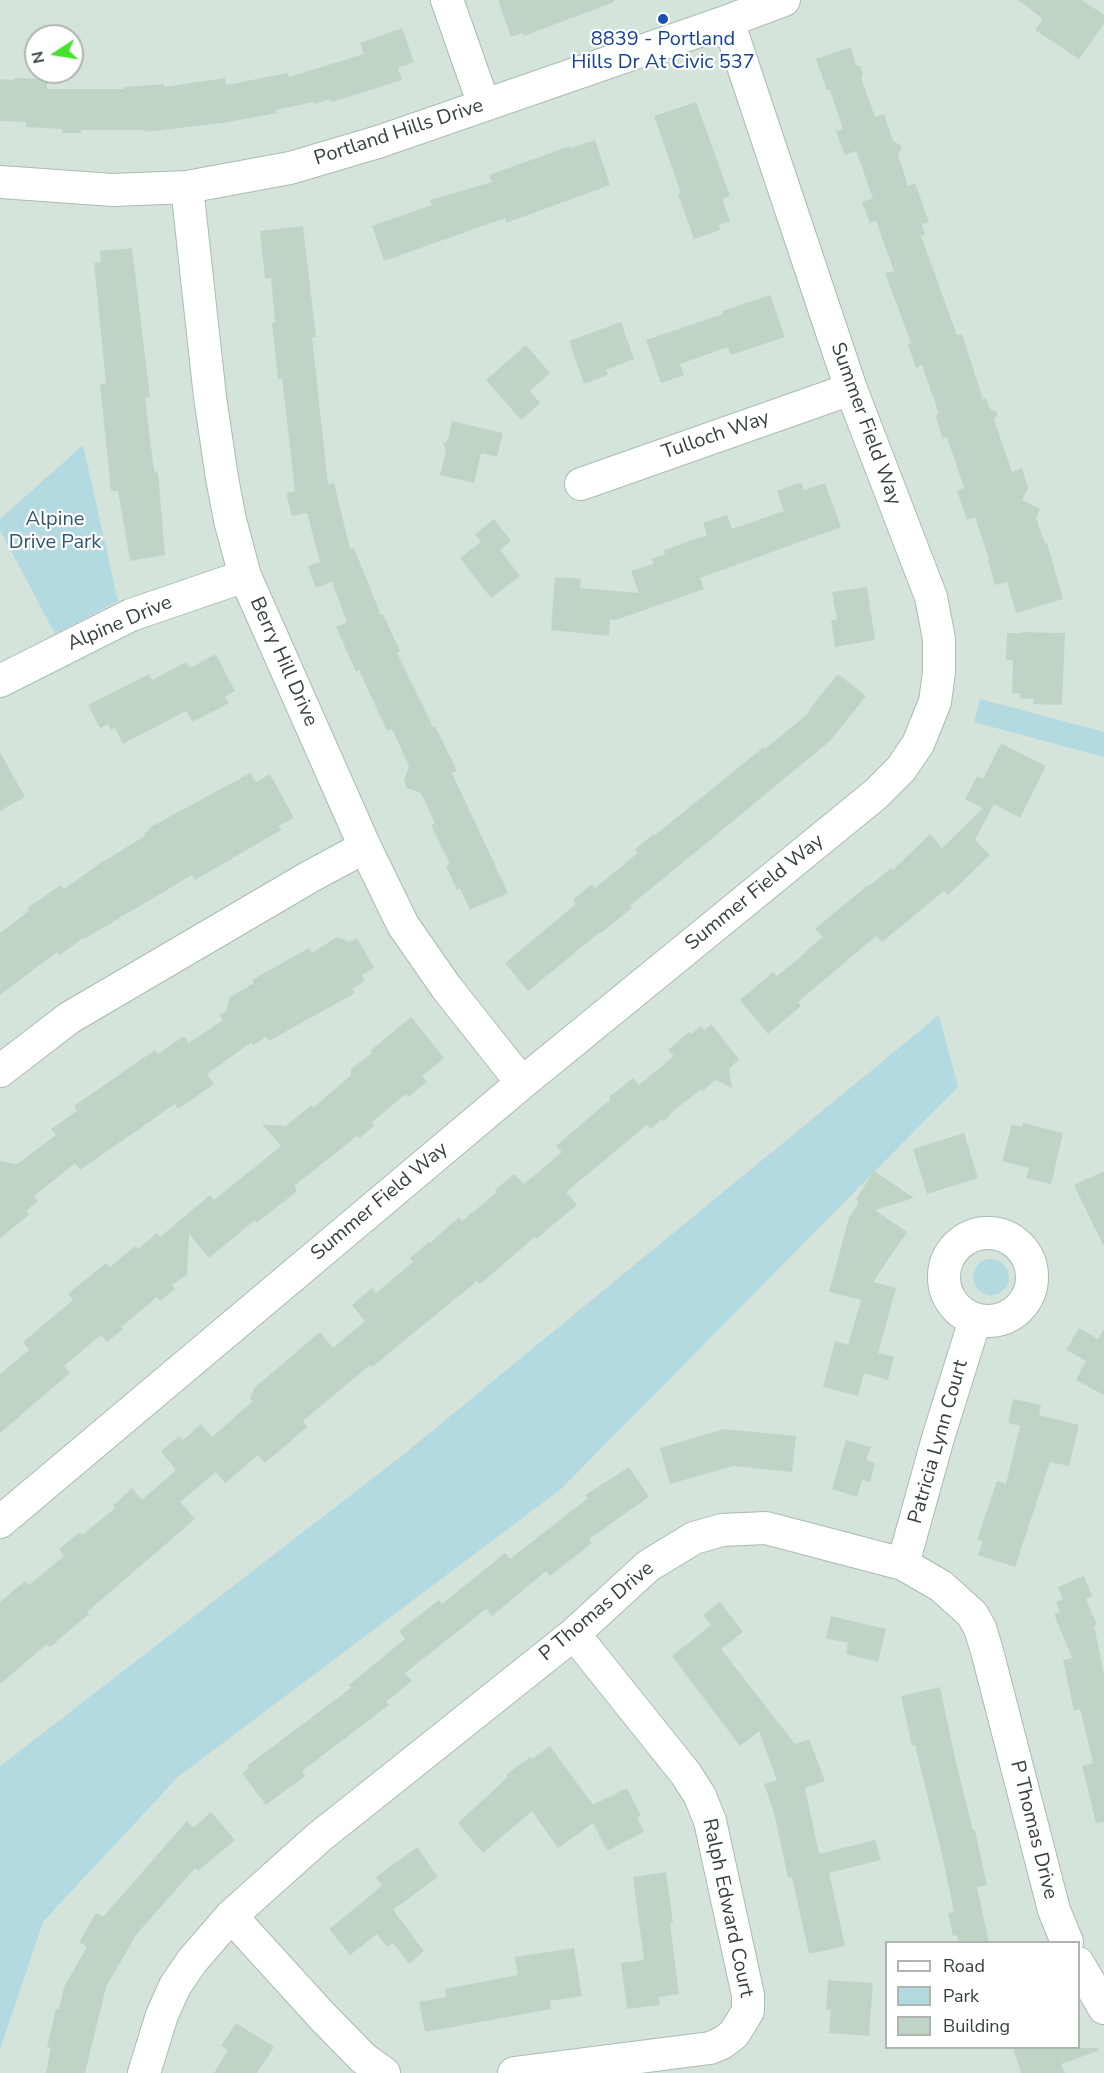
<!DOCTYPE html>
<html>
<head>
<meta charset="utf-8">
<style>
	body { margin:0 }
	#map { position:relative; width:1104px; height:2073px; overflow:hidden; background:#e6f1eb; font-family:"Nunito Sans",sans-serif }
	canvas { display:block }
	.legend { position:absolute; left:885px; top:1941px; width:195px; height:108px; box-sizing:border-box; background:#fff; border:2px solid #afb4b0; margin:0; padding:8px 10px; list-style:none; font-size:18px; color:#36433a }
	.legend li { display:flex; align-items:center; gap:12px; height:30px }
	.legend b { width:30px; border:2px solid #afb4b0 }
	.north { position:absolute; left:24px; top:24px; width:60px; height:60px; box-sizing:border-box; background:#fff; border:2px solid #afb4b0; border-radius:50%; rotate:258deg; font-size:16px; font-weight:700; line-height:24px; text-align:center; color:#36433a }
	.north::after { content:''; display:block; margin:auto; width:21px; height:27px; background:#43e22c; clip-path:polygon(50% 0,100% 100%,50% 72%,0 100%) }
</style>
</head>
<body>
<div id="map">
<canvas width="1104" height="2073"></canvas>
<ul class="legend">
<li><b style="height:8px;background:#fff"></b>Road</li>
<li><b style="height:16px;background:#b3d9e1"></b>Park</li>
<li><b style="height:16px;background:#c0d4c6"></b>Building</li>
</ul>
<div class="north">N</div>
</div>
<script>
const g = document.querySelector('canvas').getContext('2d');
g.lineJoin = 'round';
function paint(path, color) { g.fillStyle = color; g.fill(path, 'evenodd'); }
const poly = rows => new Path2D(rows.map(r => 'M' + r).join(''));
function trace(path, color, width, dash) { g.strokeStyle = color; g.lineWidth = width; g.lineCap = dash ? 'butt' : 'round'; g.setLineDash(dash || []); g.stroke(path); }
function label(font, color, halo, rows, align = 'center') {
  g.font = font + ' "Nunito Sans",sans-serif'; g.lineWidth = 4.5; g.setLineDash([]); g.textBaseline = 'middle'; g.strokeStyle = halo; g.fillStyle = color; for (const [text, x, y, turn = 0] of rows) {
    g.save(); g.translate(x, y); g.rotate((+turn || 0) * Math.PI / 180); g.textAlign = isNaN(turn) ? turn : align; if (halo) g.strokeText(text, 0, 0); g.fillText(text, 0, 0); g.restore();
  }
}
paint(poly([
	[0,0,1104,0,1104,2073,0,2073,0,2050,43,1922,178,1777,560,1490,409,1450,0,1766],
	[36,36,72,36,72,72,36,72],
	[886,1942,1078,1942,1078,2048,886,2048]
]), '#d5e4db');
paint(poly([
	[83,445,118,601,55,634,0,530,0,519],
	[980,699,1104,732,1104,757,974,722],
	[939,1015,958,1087,560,1490,178,1777,43,1922,0,2050,0,1766,409,1450],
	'973 1277a18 18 0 1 1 36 0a18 18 0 1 1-36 0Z'
]), '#b3d9e1');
paint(poly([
	[498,0,614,0,614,2,524,36,523,33,511,37],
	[1018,0,1082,0,1104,15,1104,24,1079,59,1035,30,1043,19],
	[402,28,414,62,398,68,402,80,332,102,331,99,315,104,314,102,276,110,277,113,222,123,144,132,143,130,81,130,81,133,62,133,62,129,26,127,26,122,0,121,0,79,14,80,14,78,47,79,47,89,124,89,123,87,164,84,164,87,225,78,226,85,288,73,289,77,364,54,360,43],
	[851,47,856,65,860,66,863,75,861,78,875,117,884,114,893,141,902,146,898,155,908,186,915,183,929,222,922,224,925,234,921,236,957,335,962,334,983,399,986,398,990,409,998,412,994,420,1012,472,1022,468,1028,488,1022,500,1040,509,1036,518,1045,543,1047,543,1063,599,1016,613,1007,582,995,585,988,560,989,559,975,517,967,520,957,491,964,488,947,437,943,439,935,415,939,414,922,365,916,368,908,344,911,343,885,273,894,271,876,221,870,223,862,202,873,198,856,151,845,155,836,131,843,129,830,90,827,90,816,59],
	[696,102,730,196,722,199,730,221,719,225,720,230,694,239,678,194,681,193,654,116],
	[595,140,610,185,506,223,505,218,384,261,372,226,432,205,430,200,492,182,489,175,570,146,571,148],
	[303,226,316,337,312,337,328,484,334,483,350,549,354,548,381,615,383,614,400,651,397,653,433,727,435,726,457,771,452,773,508,893,470,910,460,888,457,890,446,866,450,864,431,825,435,823,421,793,407,788,404,780,409,766,392,729,387,731,359,670,356,672,336,627,347,622,332,582,316,588,308,566,320,562,307,513,292,516,286,493,295,491,282,378,278,379,272,323,275,323,271,278,265,279,260,231],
	[132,248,150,397,145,398,154,471,158,473,165,555,130,561,118,491,111,491,100,384,106,383,94,263,101,262,100,251],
	[770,295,785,337,731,355,728,347,680,364,684,375,661,383,646,340,723,314,722,311],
	[621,322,634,359,606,370,608,375,584,384,569,341],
	[526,345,550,373,530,391,540,403,521,420,486,380],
	[452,421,503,433,497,457,481,453,474,483,440,475,446,450,443,444,448,440],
	[801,482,804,490,825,483,841,527,700,578,704,589,616,620,610,619,609,636,551,630,555,577,581,579,580,588,639,593,631,571,653,564,652,559,665,554,664,550,707,535,703,523,727,515,732,529,784,511,777,491],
	[494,519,511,541,500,550,520,576,491,598,460,558,481,542,475,534],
	[867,587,875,640,835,647,831,620,837,620,832,592],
	[1021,632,1065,633,1062,705,1033,704,1034,699,1019,698,1020,693,1012,693,1013,660,1006,660,1007,633,1022,633],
	[216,654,235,691,225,697,229,703,192,722,186,711,123,744,115,728,111,730,108,724,100,728,88,705,149,674,152,680,186,662,190,668],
	[838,674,866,696,830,741,630,906,632,908,601,933,600,932,528,991,505,963,576,904,573,900,592,884,595,888,638,853,635,849,654,834,655,835,764,747,765,749,810,712,808,711],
	[1001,743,1046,766,1020,818,994,804,975,840,990,855,948,895,944,891,882,942,876,936,798,1002,801,1006,768,1034,740,1000,773,972,777,976,805,953,805,952,823,937,815,929,868,885,869,886,891,868,893,870,930,834,942,848,983,808,965,799,977,776,983,779],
	[0,752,25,797,0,811],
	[250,773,256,782,270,774,294,818,279,826,281,830,195,880,192,875,84,939,83,938,60,955,57,952,0,995,0,933,29,911,27,908,61,885,64,889,99,864,145,836,144,834,150,830,149,828],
	[337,937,349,942,357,938,374,968,362,975,365,981,352,989,355,993,269,1041,266,1037,253,1045,252,1042,207,1074,214,1084,178,1109,175,1104,80,1170,75,1163,34,1196,38,1201,26,1211,29,1215,0,1238,0,1161,17,1164,56,1135,51,1129,77,1111,74,1106,155,1050,158,1054,184,1036,189,1043,223,1020,219,1015,226,1011,230,997,254,983,252,980,309,948,312,953],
	[411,1017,444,1058,422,1076,427,1082,408,1097,406,1094,372,1122,375,1125,360,1138,357,1136,294,1186,297,1191,257,1223,255,1220,209,1258,189,1234,187,1275,172,1285,175,1289,160,1301,157,1297,121,1327,123,1329,107,1342,101,1335,64,1366,70,1373,0,1433,0,1374,29,1350,23,1342,73,1300,68,1294,106,1263,110,1267,135,1246,138,1249,157,1233,160,1237,210,1195,214,1200,281,1146,262,1124,286,1126,311,1105,313,1108,351,1075,351,1069,372,1053,370,1051],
	[711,1024,739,1059,729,1069,732,1088,715,1080,703,1091,701,1089,671,1113,670,1116,664,1121,661,1120,651,1129,647,1125,566,1192,577,1205,536,1239,535,1237,480,1284,477,1281,372,1367,370,1365,303,1421,307,1427,265,1463,258,1455,225,1483,216,1472,180,1502,195,1519,87,1612,89,1614,50,1647,47,1644,0,1684,0,1602,25,1581,29,1585,64,1556,59,1549,80,1532,82,1535,115,1508,113,1506,132,1488,142,1500,176,1470,161,1451,179,1436,183,1440,201,1424,212,1437,253,1401,250,1398,254,1388,320,1332,333,1348,365,1321,352,1305,372,1288,376,1293,413,1262,410,1258,429,1242,430,1243,459,1217,462,1221,496,1193,495,1190,514,1174,524,1184,562,1152,556,1146,611,1099,609,1097,633,1078,639,1085,674,1056,668,1050,689,1032,691,1034,701,1026,704,1030],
	[1023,1123,1063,1133,1051,1184,1026,1178,1029,1168,1002,1161,1012,1124,1022,1127],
	[964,1133,978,1178,927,1194,913,1149],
	[874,1171,914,1198,875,1210,907,1232,873,1282,896,1288,878,1353,894,1357,888,1380,864,1373,858,1396,823,1387,835,1341,848,1345,861,1300,829,1292,849,1218,848,1219,859,1202,856,1199],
	[1104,1171,1104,1247,1074,1185],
	[1079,1328,1098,1339,1104,1329,1104,1395,1076,1380,1086,1361,1066,1350],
	[1013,1399,1041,1405,1039,1415,1079,1425,1069,1466,1050,1462,1015,1567,978,1555,983,1541,977,1540,997,1481,1006,1484,1020,1426,1008,1423],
	[724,1429,796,1436,792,1472,733,1466,670,1484,660,1448],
	[846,1440,871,1447,866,1460,875,1463,870,1482,862,1480,857,1497,832,1489],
	[629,1467,649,1497,589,1539,592,1543,550,1576,546,1571,492,1616,486,1609,405,1673,412,1681,386,1702,389,1705,302,1771,305,1776,266,1805,242,1773,249,1768,247,1766,351,1688,349,1685,405,1639,399,1631,439,1600,442,1604,505,1553,510,1559,588,1498,585,1495],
	[1084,1576,1092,1596,1086,1599,1097,1625,1094,1626,1104,1674,1104,1822,1096,1823,1082,1766,1093,1763,1080,1709,1074,1711,1063,1660,1072,1658,1054,1614,1060,1612,1056,1602,1063,1599,1058,1587],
	[720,1602,743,1632,721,1649,795,1744,809,1739,825,1781,805,1788,819,1854,875,1840,881,1860,829,1873,845,1946,809,1954,792,1877,788,1877,773,1809,764,1784,777,1780,759,1731,740,1746,672,1656,711,1625,703,1615],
	[831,1616,886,1629,878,1662,846,1654,848,1643,826,1638],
	[940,1687,956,1762,973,1830,975,1830,987,1885,977,1887,989,1942,959,1942,957,1935,953,1936,948,1913,954,1912,943,1859,915,1745,912,1746,901,1696],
	[550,1746,593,1805,627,1788,641,1816,637,1817,644,1832,607,1851,593,1823,558,1848,532,1811,483,1853,458,1823,508,1777,506,1775,530,1757,532,1759],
	[211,1812,235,1840,198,1871,195,1868,136,1935,106,1987,85,2073,46,2073,51,2048,47,2047,56,2009,59,2009,64,1987,87,1947,79,1942,96,1913,103,1917,187,1821,193,1828],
	[417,1847,438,1877,393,1910,424,1951,409,1964,393,1943,387,1947,377,1934,350,1955,329,1929,382,1886,376,1877],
	[666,1872,673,1923,670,1923,679,1994,659,1997,660,2005,627,2009,621,1963,644,1960,633,1877],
	[574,1948,582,1996,550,2001,551,2009,425,2032,419,2002,446,1997,445,1989,518,1975,515,1957],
	[828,1980,873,1983,869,2036,829,2033,831,2010,826,2010],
	[236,2023,274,2047,257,2073,214,2073,228,2050,221,2046],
	[1013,2048,1098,2048,1098,2051,1061,2064,1065,2073,1021,2073]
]), '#c0d4c6');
const minor = poly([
	[447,0,484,105],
	[0,182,113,190,187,187,290,168,378,142,728,21,784,0],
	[187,187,210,397,222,478,230,520,245,576,365,847,403,925,446,987,522,1083],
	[581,484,851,389],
	[0,681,131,615,245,576],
	[0,1071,69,1018,311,876,365,847],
	'944 1277a44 44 0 1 1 88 0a44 44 0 1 1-88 0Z',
	[0,1522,522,1083,876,794,901,769,918,744,935,702,939,672,939,639,931,597,851,389,728,21],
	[903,1564,938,1438,975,1320],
	[231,1916,322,2016,363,2058,384,2073],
	[1078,1963,1104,2008],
	[144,2073,162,2015,175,1986,192,1961,231,1916,318,1838,574,1634,648,1566,694,1538,722,1530,766,1528,903,1564,941,1586,972,1614,980,1628,987,1651,1054,1910,1067,1942],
	[514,2073,710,2048,722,2043,734,2034,748,2011,748,1995,710,1821,700,1796,686,1774,574,1634]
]);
trace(minor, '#aabbb0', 34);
trace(minor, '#fff', 32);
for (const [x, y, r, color] of [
	[663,19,6,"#1a4fb4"]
]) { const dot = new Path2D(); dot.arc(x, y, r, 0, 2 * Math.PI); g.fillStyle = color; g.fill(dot); trace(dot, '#fff', 2); }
label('20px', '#164399', '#fff', [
	["8839 - Portland",663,40],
	["Hills Dr At Civic 537",663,63]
]);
label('20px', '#36433a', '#fff', [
	["Portland Hills Drive",399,133,-18],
	["Summer Field Way",865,424,70],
	["Tulloch Way",716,436,-19],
	["Alpine Drive",120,624,-23],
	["Berry Hill Drive",283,662,66],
	["Summer Field Way",755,893,-39],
	["Summer Field Way",380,1202,-40],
	["Patricia Lynn Court",939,1442,-74],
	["P Thomas Drive",597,1612,-40],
	["P Thomas Drive",1033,1830,76],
	["Ralph Edward Court",727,1908,78]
]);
label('20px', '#30586e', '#fff', [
	["Alpine",55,520],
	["Drive Park",55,543]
]);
</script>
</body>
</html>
